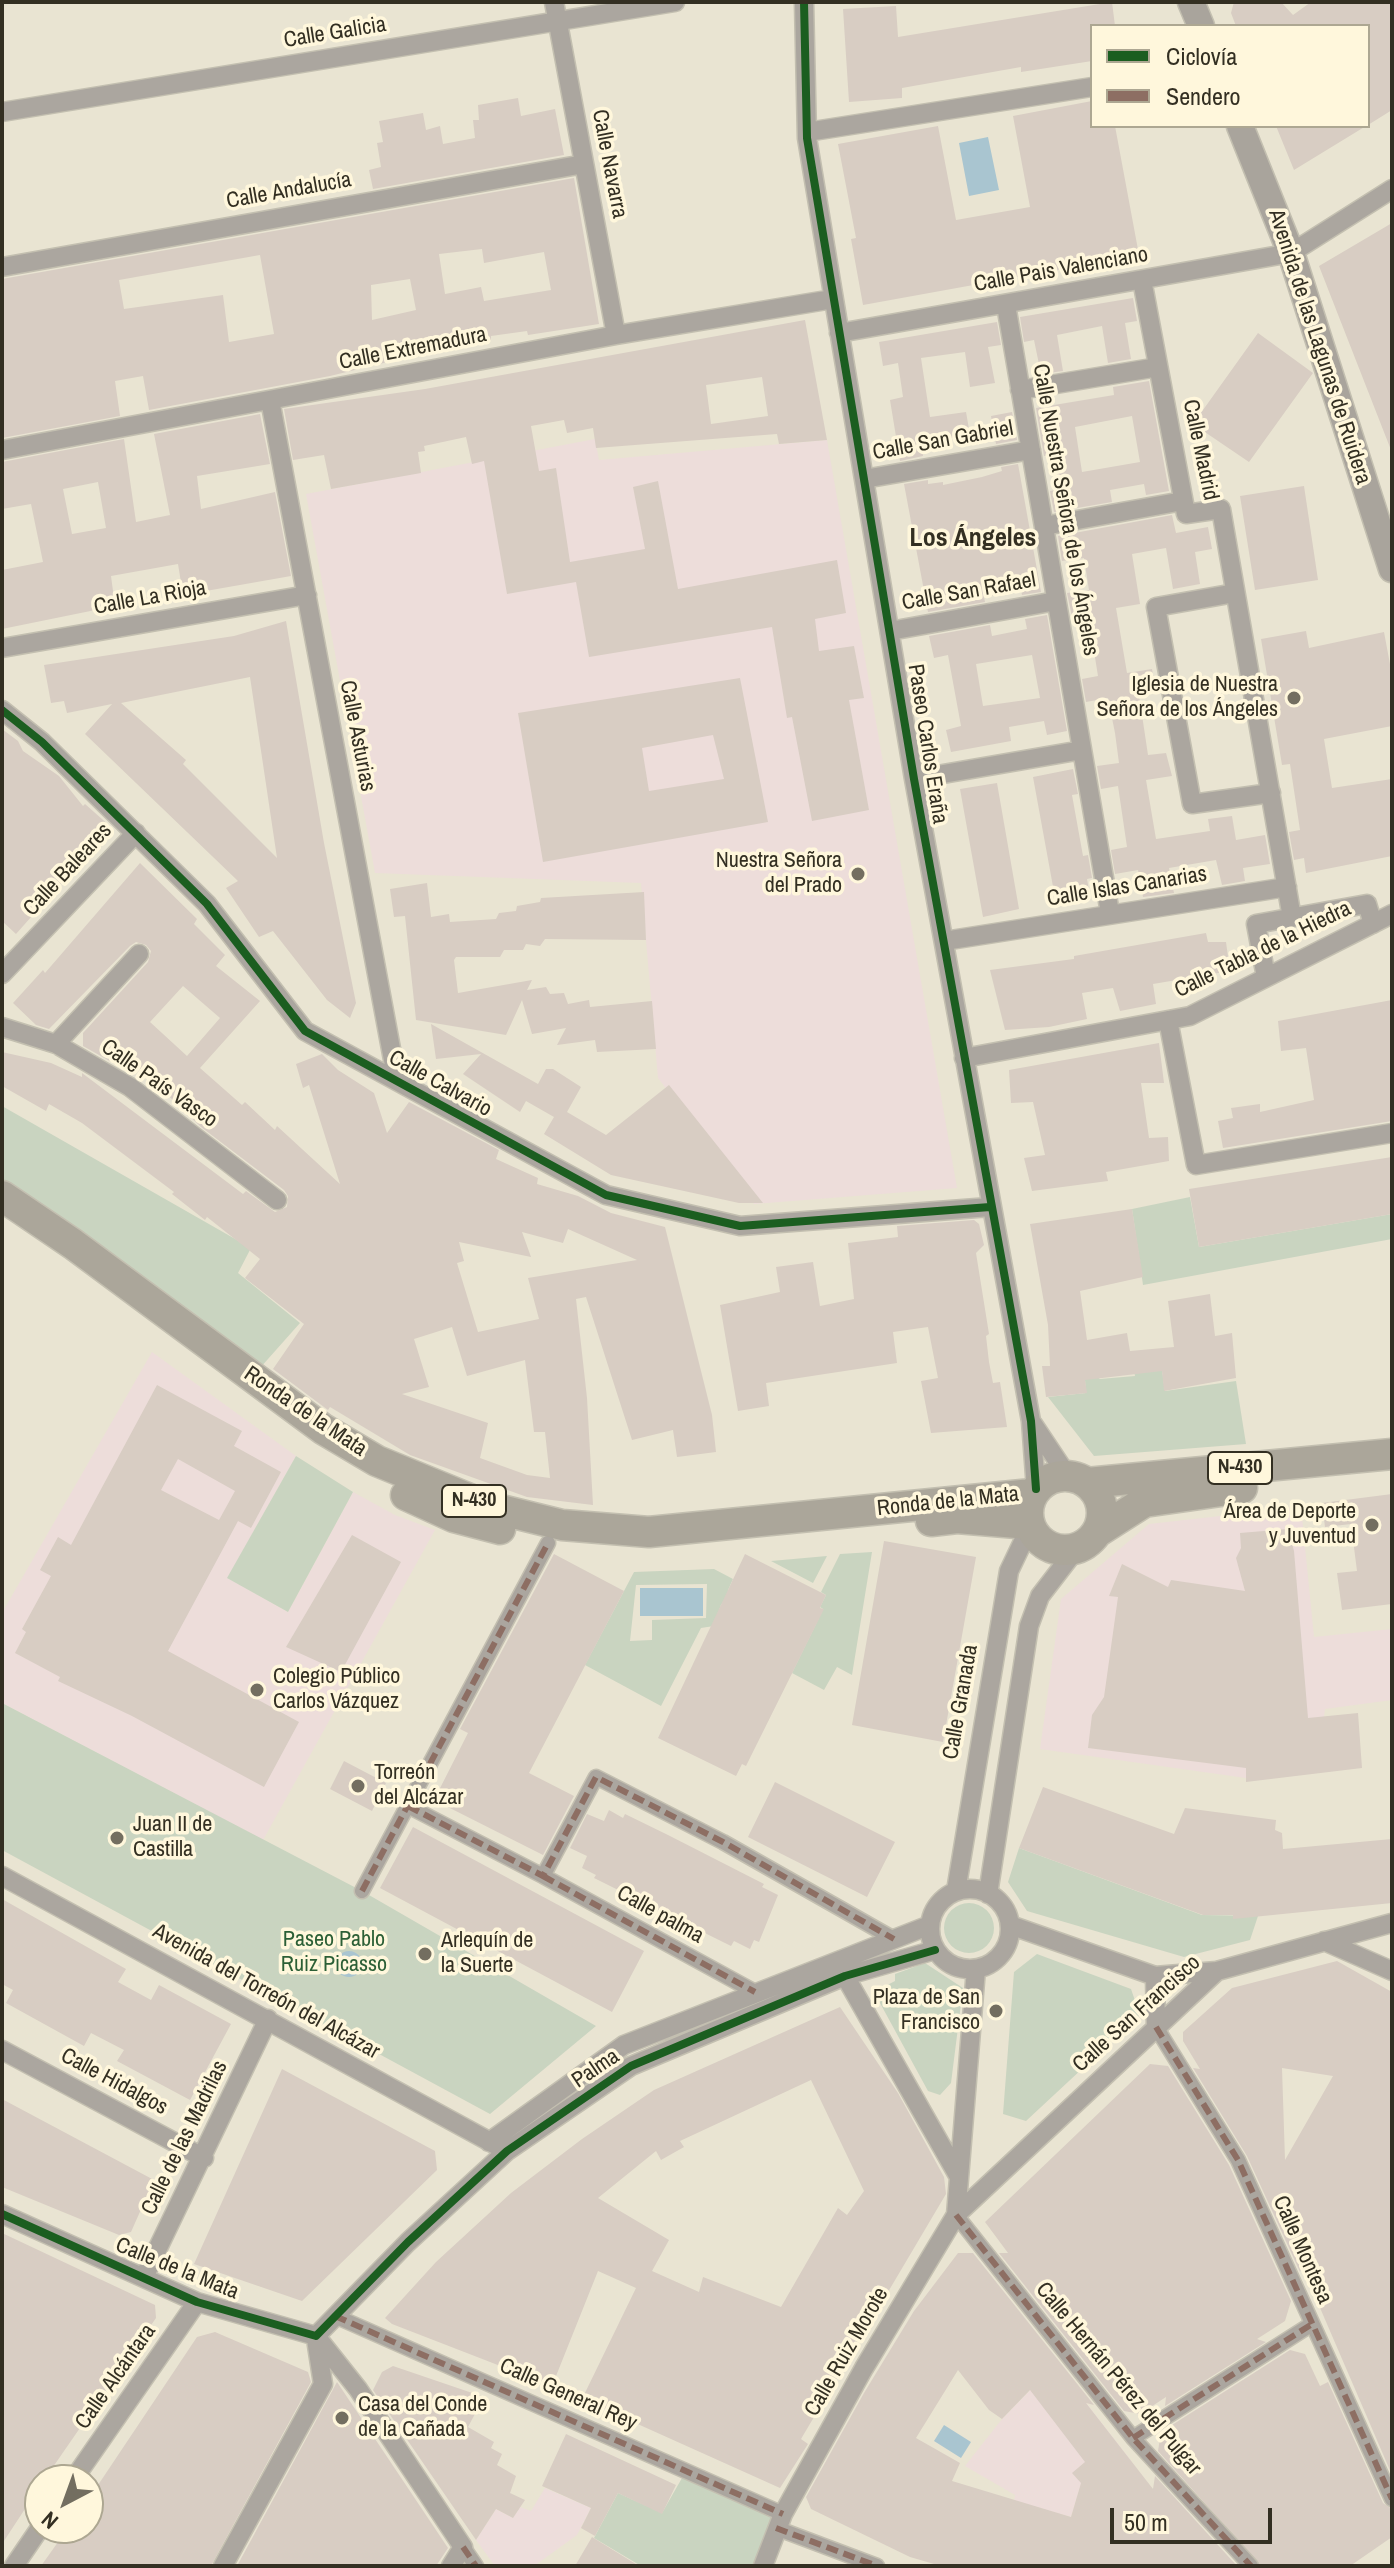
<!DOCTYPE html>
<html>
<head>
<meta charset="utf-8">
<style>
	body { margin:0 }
	#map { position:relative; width:1394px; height:2568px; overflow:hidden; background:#e9e4d2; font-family:"Archivo Narrow",sans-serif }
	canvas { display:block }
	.frame { position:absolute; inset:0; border:4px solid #332f22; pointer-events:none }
	.legend { position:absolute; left:1090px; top:24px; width:280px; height:104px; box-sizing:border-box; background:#fff7dc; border:2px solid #ada792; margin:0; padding:10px 14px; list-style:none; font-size:24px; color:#332f22 }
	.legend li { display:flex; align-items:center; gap:16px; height:40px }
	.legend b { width:40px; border:2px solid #ada792 }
	.north { position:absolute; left:24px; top:2464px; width:80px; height:80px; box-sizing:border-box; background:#fff7dc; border:2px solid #ada792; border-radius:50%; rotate:221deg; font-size:22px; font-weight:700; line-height:32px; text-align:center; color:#332f22 }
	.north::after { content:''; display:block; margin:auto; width:28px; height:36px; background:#736e60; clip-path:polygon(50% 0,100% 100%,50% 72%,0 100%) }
	.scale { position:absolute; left:1110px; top:2508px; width:162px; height:36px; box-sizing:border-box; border:4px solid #332f22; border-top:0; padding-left:10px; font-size:24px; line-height:28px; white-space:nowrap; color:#332f22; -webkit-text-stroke:6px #fff7dc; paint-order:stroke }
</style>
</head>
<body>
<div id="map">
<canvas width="1394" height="2568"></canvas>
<div class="frame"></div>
<ul class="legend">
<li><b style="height:10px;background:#1b5e20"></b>Ciclovía</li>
<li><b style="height:10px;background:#8d6e63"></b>Sendero</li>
</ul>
<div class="north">N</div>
<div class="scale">50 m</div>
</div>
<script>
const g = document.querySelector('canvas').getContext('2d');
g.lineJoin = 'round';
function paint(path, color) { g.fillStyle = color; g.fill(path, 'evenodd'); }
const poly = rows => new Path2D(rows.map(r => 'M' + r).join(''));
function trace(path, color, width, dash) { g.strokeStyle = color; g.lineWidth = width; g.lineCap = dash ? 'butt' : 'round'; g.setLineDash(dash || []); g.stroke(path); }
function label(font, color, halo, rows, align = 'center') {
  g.font = font + ' "Archivo Narrow",sans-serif'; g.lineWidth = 7; g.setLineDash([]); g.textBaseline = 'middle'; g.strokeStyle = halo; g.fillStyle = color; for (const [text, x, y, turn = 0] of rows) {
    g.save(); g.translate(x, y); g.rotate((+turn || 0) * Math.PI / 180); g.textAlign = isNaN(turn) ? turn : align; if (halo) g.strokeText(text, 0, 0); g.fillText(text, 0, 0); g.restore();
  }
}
paint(poly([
	[545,2488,591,2508,577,2535,534,2566,495,2566,476,2540,496,2509,513,2518,520,2507,531,2511]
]), '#eddddb');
paint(poly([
	[595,439,599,460,827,440,957,1188,754,1204,658,1078,641,883,375,873,306,494],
	[152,1352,296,1456,228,1578,288,1612,353,1492,395,1515,435,1530,263,1840,2,1703,2,1613],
	[1301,1507,1314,1637,1392,1629,1392,1700,1325,1709,1317,1769,1253,1779,1040,1749,1061,1599,1149,1524],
	[1056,2364,1132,2462,1081,2484,1071,2517,1014,2501,1015,2495,965,2466,1002,2419]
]), '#edddda');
paint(poly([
	[2,1106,251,1248,238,1273,300,1323,252,1377,2,1196],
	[1190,1197,1199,1247,1392,1214,1392,1239,1143,1285,1132,1209],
	[1161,1363,1165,1391,1236,1381,1246,1444,1094,1456,1048,1397,1086,1393,1084,1368,1100,1379,1135,1376,1133,1366],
	[296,1456,353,1492,288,1612,227,1578],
	[872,1552,852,1675,837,1667,824,1690,792,1673,823,1609,820,1607,826,1595,821,1592,840,1554],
	[827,1556,813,1583,771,1561],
	[714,1569,733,1579,728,1590,731,1592,721,1605,714,1626,701,1628,661,1706,585,1665,634,1572],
	[707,1584,706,1618,652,1620,652,1640,630,1641,636,1585],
	[2,1703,362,1891,596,2026,490,2114,2,1850],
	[1019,1848,1202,1915,1258,1916,1250,1940,1184,1957,1027,1911,1008,1882],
	'944 1928a25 25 0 1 1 50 0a25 25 0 1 1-50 0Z',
	[1037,1954,1131,1989,1140,2015,1026,2121,1003,2114,1014,1972],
	[925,1963,963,1988,951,2083,940,2095,928,2091,874,1992,895,1981,895,1974],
	[686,2471,783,2514,764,2566,641,2566,594,2538,618,2493,662,2513]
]), '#c9d4c0');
paint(poly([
	[988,137,999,190,969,196,959,143],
	[640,1588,703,1588,703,1616,640,1616],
	'336 1964a13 13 0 1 1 26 0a13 13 0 1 1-26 0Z',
	[944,2425,971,2442,961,2458,934,2441]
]), '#a9c5d0');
paint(poly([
	[1112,2,1115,26,1092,26,1092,61,1021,72,1021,67,902,88,902,98,849,102,843,9,896,6,898,37],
	[1234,2,1281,2,1293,15,1311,2,1392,2,1392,110,1368,125,1368,26,1236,26,1231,13],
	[518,98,521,116,555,109,564,155,373,189,369,170,381,167,377,143,383,142,379,121,423,113,426,130,440,126,443,144,475,138,473,120,479,120,478,105],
	[1092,101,1092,126,1115,126,1139,255,863,305,851,239,856,238,838,144,938,126,956,220,1030,207,1013,116],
	[1276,126,1366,126,1294,170],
	[574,178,599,324,528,335,527,331,491,336,491,340,459,348,453,344,425,349,425,353,330,376,149,410,143,376,115,381,120,416,2,438,2,279],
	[482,249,484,263,544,252,551,290,484,301,481,287,445,294,439,254],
	[260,255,274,334,229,342,223,295,124,309,119,280],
	[410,279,416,310,372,320,371,285],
	[1392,223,1392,450,1391,450,1319,266],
	[1133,298,1137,321,1125,323,1131,359,1108,363,1102,326,1057,335,1063,371,1041,374,1034,340,1024,342,1020,317],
	[805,320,827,440,779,444,777,434,596,448,593,428,567,433,564,420,531,426,539,471,556,468,570,562,645,549,633,487,658,481,678,589,837,560,846,613,815,619,819,651,854,646,864,698,849,700,869,810,812,821,792,717,787,718,772,627,589,657,576,582,507,594,484,461,472,464,466,437,424,446,425,451,418,452,421,473,331,489,324,455,293,460,284,409,425,389],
	[762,377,768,416,711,424,706,385],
	[997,322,1001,345,988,347,995,383,970,387,965,352,921,358,930,417,966,412,970,435,921,443,923,456,900,461,890,400,903,397,898,363,883,366,879,342],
	[1258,333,1313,373,1249,462,1193,424],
	[1149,381,1169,491,1146,495,1144,484,1110,490,1112,502,1054,512,1050,491,1061,489,1055,454,1044,456,1036,408,1114,395,1113,387],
	[1132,416,1140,462,1082,472,1075,427],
	[1012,412,1017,440,996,444,991,416],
	[260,414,270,464,197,476,201,509,275,492,291,576,183,595,178,564,111,576,115,606,2,629,2,570,43,562,31,504,2,509,2,462,124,439,136,522,170,515,154,434],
	[98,482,106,528,72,534,63,489],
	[1018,464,1041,592,1022,595,1021,590,984,597,985,602,928,612,904,484,928,480,928,484,943,482,943,485,982,477,1002,471,1001,467],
	[1304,486,1318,580,1255,590,1240,496],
	[1172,515,1176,533,1208,527,1212,549,1195,552,1200,584,1173,589,1166,548,1132,554,1140,604,1116,608,1127,673,1152,669,1156,691,1139,695,1148,755,1166,753,1172,776,1146,780,1156,839,1210,831,1208,819,1232,816,1236,840,1265,835,1270,864,1243,868,1245,881,1222,885,1216,860,1169,868,1174,893,1143,897,1138,870,1115,874,1111,850,1127,847,1118,786,1101,789,1097,766,1119,763,1115,733,1108,698,1086,702,1082,679,1098,676,1093,645,1087,615,1072,617,1067,593,1089,590,1084,558,1062,561,1058,536],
	[1047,615,1067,731,1047,735,1044,721,1009,727,1011,741,951,752,946,730,961,726,948,655,934,658,929,636,990,625,992,636,1027,629,1025,619],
	[1032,655,1040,698,983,706,976,664],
	[286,621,324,843,356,1003,350,1018,327,1000,273,931,259,937,226,888,238,881,85,734,112,704,67,713,64,701,51,703,44,665,234,636],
	[250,677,277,858,183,764,186,760,121,703],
	[1306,631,1309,648,1384,632,1392,675,1392,726,1324,739,1332,788,1392,779,1392,856,1306,873,1304,858,1294,860,1289,832,1300,830,1290,764,1282,765,1261,639],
	[740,678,768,822,543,862,518,713],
	[713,735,724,779,649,791,642,748],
	[2,729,18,741,23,751,59,776,83,806,85,804,111,827,16,934,2,921],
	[1073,769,1078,794,1072,795,1083,856,1088,855,1092,878,1087,879,1090,896,1056,903,1033,777],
	[997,783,1019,909,983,917,960,789],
	[140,863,197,919,194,924,225,955,216,966,260,1001,200,1068,242,1105,245,1102,275,1130,277,1126,340,1184,309,1085,303,1088,296,1064,322,1054,338,1070,374,1093,387,1133,409,1102,499,1150,496,1159,538,1178,537,1184,578,1196,611,1213,665,1227,712,1415,716,1452,677,1457,673,1430,632,1440,586,1297,576,1299,587,1398,593,1505,527,1497,410,1455,330,1407,328,1410,273,1369,304,1324,245,1278,260,1259,207,1217,205,1220,172,1194,174,1192,82,1123,49,1104,46,1111,2,1086,2,1052,51,1063,82,1077,82,1073,243,1194,246,1191,275,1212,287,1207,288,1196,284,1190,201,1127,125,1054,115,1064,83,1046,83,1033,148,962,151,951,146,945,136,942,130,946,49,1029,36,1025,13,1003,43,970,45,973],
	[183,986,220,1018,187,1056,150,1022],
	[568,1229,637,1260,528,1278,539,1319,478,1332,457,1263,464,1261,459,1242,531,1257,522,1232,563,1243],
	[452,1327,467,1376,525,1360,534,1432,545,1432,550,1478,527,1475,480,1458,488,1423,402,1394,429,1387,414,1339],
	[427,883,431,917,449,914,450,922,496,919,499,913,516,911,517,906,540,902,541,898,644,892,646,940,545,939,540,946,526,944,523,950,504,950,500,957,456,957,454,960,458,993,532,980,527,990,546,987,550,994,564,993,568,1004,589,1000,590,1007,652,1001,656,1049,597,1052,595,1040,557,1045,566,1028,532,1034,522,1000,506,1035,416,1020,405,916,394,917,390,889],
	[1206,933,1208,942,1226,942,1230,971,1153,984,1156,1004,1120,1011,1113,988,1082,993,1087,1019,1049,1027,1005,1030,990,970,1074,959,1074,956],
	[1392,1000,1392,1121,1223,1148,1218,1121,1233,1118,1231,1108,1260,1104,1260,1112,1314,1100,1306,1048,1281,1051,1278,1021],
	[431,1024,538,1084,546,1069,553,1069,581,1087,567,1112,606,1135,669,1085,763,1203,739,1203,611,1175,544,1134,554,1117,526,1101,520,1112,463,1074,481,1054,436,1059],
	[1159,1043,1164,1083,1141,1083,1149,1138,1168,1137,1169,1161,1106,1172,1108,1181,1032,1191,1024,1158,1045,1155,1033,1102,1011,1103,1009,1070],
	[1392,1157,1392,1214,1199,1247,1189,1189],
	[1132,1209,1143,1277,1080,1291,1087,1340,1127,1333,1130,1351,1174,1347,1168,1301,1210,1294,1215,1336,1232,1333,1236,1378,1164,1391,1162,1371,1085,1380,1087,1393,1046,1397,1042,1366,1050,1366,1048,1325,1030,1224],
	[974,1220,979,1224,984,1245,976,1253,989,1334,986,1336,989,1362,993,1383,1000,1382,1007,1427,931,1433,921,1381,938,1378,928,1327,893,1332,897,1363,766,1383,769,1406,738,1411,720,1305,780,1292,776,1267,813,1262,820,1306,854,1299,848,1243,898,1237,897,1226],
	[157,1385,242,1431,234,1446,281,1472,251,1528,238,1521,168,1651,299,1722,264,1787,132,1716,58,1681,60,1677,15,1653,26,1632,22,1629,51,1576,40,1570,58,1537,71,1545],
	[178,1459,235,1491,219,1520,161,1490],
	[1392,1494,1392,1604,1342,1610,1337,1573,1357,1571,1351,1524,1325,1527,1322,1503],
	[1288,1529,1294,1551,1308,1718,1358,1713,1362,1768,1246,1782,1246,1768,1088,1748,1092,1715,1104,1697,1118,1597,1109,1596,1122,1564,1168,1587,1171,1580,1245,1591,1236,1558,1241,1548,1240,1533],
	[352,1535,401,1562,341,1672,286,1647],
	[884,1541,976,1557,943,1742,852,1725],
	[554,1554,624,1591,529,1773,574,1796,543,1855,434,1800,468,1733,460,1729],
	[745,1554,826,1595,820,1608,824,1609,746,1766,742,1764,736,1776,658,1738],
	[344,1761,386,1783,372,1811,330,1789],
	[775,1782,895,1842,867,1897,748,1837],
	[1043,1787,1174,1834,1185,1808,1276,1820,1275,1830,1282,1833,1283,1849,1392,1839,1392,1903,1233,1919,1233,1915,1203,1915,1019,1848],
	[609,1810,623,1818,625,1814,668,1835,764,1884,762,1887,778,1895,759,1942,754,1940,750,1949,734,1941,731,1946,594,1878,596,1875,582,1868,587,1856,570,1848,587,1814,604,1821],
	[413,1827,644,1951,612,2012,380,1888],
	[2,1899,126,1969,118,1982,151,2000,159,1985,231,2024,190,2100,117,2061,124,2050,91,2033,84,2046,6,2003,13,1990,2,1984],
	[1337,1961,1392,1992,1392,2475,1302,2266,1300,2272,1247,2156,1193,2068,1200,2069,1183,2041,1183,2032,1232,1988],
	[1282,2068,1333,2076,1285,2160],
	[840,2007,898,2093,932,2155,944,2177,946,2194,801,2439,808,2444,780,2488,582,2399,636,2288,598,2271,552,2386,392,2324,385,2318,436,2262,511,2193,582,2139,654,2090],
	[811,2080,864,2191,847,2215,838,2208,781,2307,703,2277,699,2292,652,2271,669,2240,598,2198,656,2151,661,2160,684,2147,680,2141],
	[1150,2064,1168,2066,1229,2165,1291,2301,1285,2321,1257,2339,1266,2342,1165,2406,1166,2397,1140,2414,1124,2411,999,2253,1008,2253,985,2222],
	[282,2069,435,2151,437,2170,302,2301,194,2264],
	[2,2099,154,2180,131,2232,119,2235,2,2187],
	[2,2233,155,2305,156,2318,44,2480,40,2480,40,2486,2,2544],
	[958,2253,973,2253,1094,2405,1086,2403,1153,2489,1155,2476,1237,2566,941,2566,910,2557,811,2509,806,2497,864,2393,914,2311],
	[958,2370,989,2410,1002,2419,1030,2390,1085,2462,1072,2473,1081,2483,1071,2517,952,2481,960,2463,916,2438],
	[215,2332,308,2372,311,2382,211,2566,41,2566,68,2528,88,2528,88,2500,197,2337],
	[1290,2350,1305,2354,1320,2386,1328,2382,1383,2503,1392,2509,1392,2537,1350,2566,1261,2566,1158,2451,1161,2432],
	[393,2366,484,2397,468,2427,494,2442,491,2448,502,2454,497,2465,516,2476,510,2493,525,2500,513,2518,496,2509,476,2540,373,2390,382,2372],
	[337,2382,448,2548,436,2566,237,2566],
	[566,2434,676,2485,662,2514,618,2493,595,2536,581,2528,591,2508,542,2486],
	[592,2537,639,2566,575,2566]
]), '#d8cdc3');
const pedestrian = poly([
	[408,1806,543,1876,596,1777,723,1842,894,1939],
	[543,1876,755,1992],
	[362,1891,548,1543],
	[1156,2027,1238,2160,1392,2499],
	[956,2215,1133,2438,1251,2566],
	[335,2316,783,2514],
	[1133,2438,1312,2324],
	[776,2528,877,2566],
	[463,2547,476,2566]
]);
const minor = poly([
	[554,2,616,335],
	[804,2,807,138,914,779,1031,1421,1036,1489],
	[2,112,675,2],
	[807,132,1092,87],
	[2,267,584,164],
	[1142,280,1186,514,1221,509,1292,918],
	[1006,305,1110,913],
	[839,333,1291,253,1392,189],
	[1020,390,1158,367],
	[270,400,397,1081],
	[2,450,616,335,833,299],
	[864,479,1031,450],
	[1044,526,1183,501],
	[1235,593,1156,607,1192,804,1271,793],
	[890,631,1056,601],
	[2,648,307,595],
	[2,710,42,742,207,904,305,1031,606,1195,740,1226,990,1207],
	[914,779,1082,750],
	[944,941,1287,887],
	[2,974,136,833],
	[1266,977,1256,924,1367,904,1373,924],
	[1168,1020,1196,1165,1392,1133],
	[2,1027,56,1044,130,1087,277,1200],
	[56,1044,139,954],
	[964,1058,1190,1016,1392,914],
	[1033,1424,1067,1475],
	[2,1876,507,2151],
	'930 1929a40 40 0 1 1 80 0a40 40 0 1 1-80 0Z',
	[956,1891,1009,1571,1030,1527],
	[988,1894,1029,1626,1040,1596,1077,1548],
	[1010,1925,1155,1976,1217,1971],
	[1324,1941,1392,1971],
	[845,1976,959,2177],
	[1155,1976,1156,2027],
	[2,2050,204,2158],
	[489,2142,624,2045,930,1925],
	[2,2214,197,2302,316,2336,408,2242,507,2151,631,2066,845,1976,935,1950],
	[956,2215,976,1969],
	[144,2277,268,2019],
	[316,2336,358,2389,463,2547,451,2566],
	[73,2480,197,2302],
	[14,2566,40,2528],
	[223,2566,323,2384,316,2339],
	[763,2566,783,2514,864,2368,956,2215,1217,1971,1392,1923]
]);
const secondary = poly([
	[1191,2,1201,26],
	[1240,126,1291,253,1392,569]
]);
const trunk = poly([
	[2,1196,73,1244,323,1429,377,1461,489,1507,562,1525,649,1532,1032,1494],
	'1028 1513a37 37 0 1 1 74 0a37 37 0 1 1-74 0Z',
	[1087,1483,1392,1454],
	[406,1495,454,1517,500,1529],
	[931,1521,957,1518,1029,1524],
	[1097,1532,1144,1502,1242,1488]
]);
trace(pedestrian, '#c3bfb0', 17);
trace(minor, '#c3bfb0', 21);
trace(secondary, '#c3bfb0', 29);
trace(trunk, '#c3bfb0', 33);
trace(pedestrian, '#aba69f', 14);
trace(minor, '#aba69f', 18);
trace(secondary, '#a9a49c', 26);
trace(trunk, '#aba69a', 30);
trace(poly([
	[408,1806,543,1876,596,1777,723,1842,894,1939],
	[543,1876,755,1992],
	[362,1891,548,1543],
	[1156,2027,1238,2160,1392,2499],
	[956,2215,1133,2438,1251,2566],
	[335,2316,783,2514],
	[1133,2438,1312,2324],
	[776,2528,877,2566],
	[463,2547,476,2566]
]), '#8d6e63', 6, [12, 6]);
trace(poly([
	[804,2,807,138,914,779,1031,1421,1036,1489],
	[2,710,42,742,207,904,305,1031,606,1195,740,1226,990,1207],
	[2,2214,197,2302,316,2336,408,2242,507,2151,631,2066,845,1976,935,1950]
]), '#1b5e20', 8);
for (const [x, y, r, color] of [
	[1294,698,8,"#736e60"],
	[858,874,8,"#736e60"],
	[1372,1525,8,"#736e60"],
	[257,1690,8,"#736e60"],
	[358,1786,8,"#736e60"],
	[117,1838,8,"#736e60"],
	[425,1954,8,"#736e60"],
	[996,2011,8,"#736e60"],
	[342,2418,8,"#736e60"]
]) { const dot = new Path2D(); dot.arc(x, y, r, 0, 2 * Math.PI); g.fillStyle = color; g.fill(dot); trace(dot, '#fff7dc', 3); }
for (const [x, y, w] of [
	[1240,1468,64],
	[474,1501,64]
]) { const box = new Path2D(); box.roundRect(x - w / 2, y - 16, w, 32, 6); g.fillStyle = '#fff7dc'; g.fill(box); trace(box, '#332f22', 2); }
label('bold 20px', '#332f22', null, [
	["N-430",1240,1468],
	["N-430",474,1501]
]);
label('22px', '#332f22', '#fff7dc', [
	["Calle Galicia",335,33,-9],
	["Calle Navarra",609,164,79],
	["Calle Andalucía",289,191,-10],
	["Calle Pais Valenciano",1061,270,-10],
	["Avenida de las Lagunas de Ruidera",1319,347,72],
	["Calle Extremadura",413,349,-11],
	["Calle San Gabriel",943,441,-10],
	["Calle Madrid",1200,450,78],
	["Calle Nuestra Señora de los Ángeles",1065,510,80],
	["Calle San Rafael",969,592,-10],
	["Calle La Rioja",150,598,-10],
	["Calle Asturias",357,736,79],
	["Paseo Carlos Eraña",927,744,81],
	["Calle Baleares",68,870,-47],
	["Calle Islas Canarias",1127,887,-9],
	["Calle Tabla de la Hiedra",1263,950,-26],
	["Calle País Vasco",159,1084,35],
	["Calle Calvario",440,1084,29],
	["Ronda de la Mata",305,1412,34],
	["Ronda de la Mata",948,1502,-6],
	["Calle Granada",961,1702,-80],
	["Calle palma",660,1915,29],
	["Avenida del Torreón del Alcázar",266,1992,29],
	["Calle San Francisco",1137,2014,-42],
	["Palma",596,2069,-34],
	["Calle Hidalgos",114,2082,28],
	["Calle de las Madrilas",185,2138,-64],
	["Calle Montesa",1302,2250,66],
	["Calle de la Mata",177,2269,22],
	["Calle Ruiz Morote",847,2352,-60],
	["Calle Alcántara",116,2377,-55],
	["Calle Hernán Pérez del Pulgar",1118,2379,50],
	["Calle General Rey",568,2395,24]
]);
label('22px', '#332f22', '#fff7dc', [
	["Iglesia de Nuestra",1278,685,"right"],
	["Señora de los Ángeles",1278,710,"right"],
	["Nuestra Señora",842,861,"right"],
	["del Prado",842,886,"right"],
	["Área de Deporte",1356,1512,"right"],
	["y Juventud",1356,1537,"right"],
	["Colegio Público",273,1677],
	["Carlos Vázquez",273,1702],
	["Torreón",374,1773],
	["del Alcázar",374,1798],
	["Juan II de",133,1825],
	["Castilla",133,1850],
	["Arlequín de",441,1941],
	["la Suerte",441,1966],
	["Plaza de San",980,1998,"right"],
	["Francisco",980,2023,"right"],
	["Casa del Conde",358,2405],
	["de la Cañada",358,2430]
], 'left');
label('22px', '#2c5f36', '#fff7dc', [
	["Paseo Pablo",334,1940],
	["Ruiz Picasso",334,1965]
]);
label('bold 26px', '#332f22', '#fff7dc', [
	["Los Ángeles",973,539]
]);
</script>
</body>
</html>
